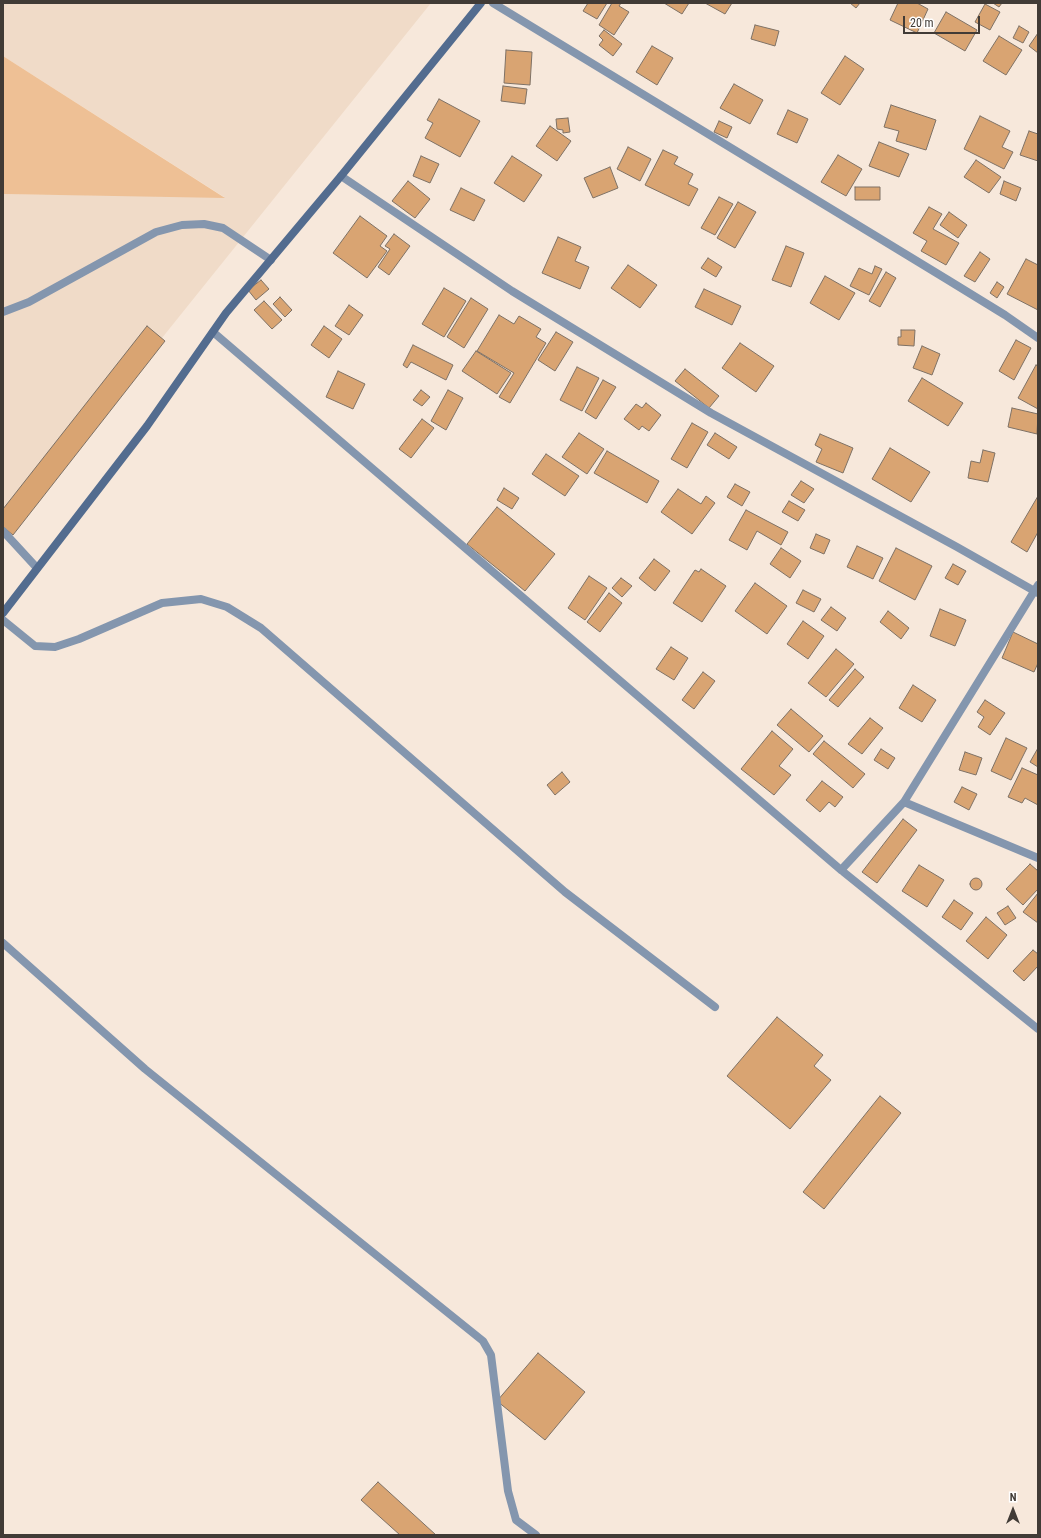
<!DOCTYPE html>
<html>
<head>
<meta charset="utf-8">
<style>
	body { margin:0 }
	#map { position:relative; width:1041px; height:1538px; overflow:hidden; background:#f7e8db; font-family:"Roboto Condensed",sans-serif }
	canvas { display:block }
	.frame { position:absolute; inset:0; border:4px solid #413b36; pointer-events:none }
	.north { position:absolute; left:993px; top:1490px; width:40px; height:40px; -webkit-text-stroke:3px #fff; paint-order:stroke; rotate:0deg; font-size:11px; font-weight:700; line-height:16px; text-align:center; color:#413b36 }
	.north::after { content:''; display:block; margin:auto; width:14px; height:18px; background:#413b36; clip-path:polygon(50% 0,100% 100%,50% 72%,0 100%) }
	.scale { position:absolute; left:903px; top:16px; width:77px; height:18px; box-sizing:border-box; border:2px solid #413b36; border-top:0; padding-left:5px; font-size:12px; line-height:14px; white-space:nowrap; color:#413b36; -webkit-text-stroke:3px #fff; paint-order:stroke }
</style>
</head>
<body>
<div id="map">
<canvas width="1041" height="1538"></canvas>
<div class="frame"></div>
<div class="north">N</div>
<div class="scale">20 m</div>
</div>
<script>
const g = document.querySelector('canvas').getContext('2d');
g.lineJoin = 'round';
function paint(path, color) { g.fillStyle = color; g.fill(path, 'evenodd'); }
const poly = rows => new Path2D(rows.map(r => 'M' + r).join(''));
function trace(path, color, width, dash) { g.strokeStyle = color; g.lineWidth = width; g.lineCap = dash ? 'butt' : 'round'; g.setLineDash(dash || []); g.stroke(path); }
paint(poly([
	[3,3,431,3,15,521,3,510,3,194,224,197,3,56]
]), '#f0dbc8');
paint(poly([
	[3,56,225,198,3,194]
]), '#eec095');
const building = poly([
	[588,3,607,3,597,19,583,11,588,3],
	[612,3,621,3,619,6,629,12,614,35,599,25,612,3],
	[664,3,689,3,682,14,664,3],
	[705,3,732,3,725,14,705,3],
	[850,3,860,3,856,8,850,3],
	[898,3,917,3,928,9,917,33,890,20,898,3],
	[993,3,1002,3,999,7,993,3],
	[985,4,1000,12,990,30,975,22,985,4],
	[946,12,977,30,965,51,934,33,946,12],
	[755,25,779,31,775,46,751,39,755,25],
	[1019,26,1029,32,1023,43,1013,38,1019,26],
	[604,30,622,44,613,56,599,45,603,40,599,36,604,30],
	[1038,33,1038,53,1029,46,1038,33],
	[999,36,1022,50,1006,75,983,61,999,36],
	[652,46,673,58,657,85,636,72,652,46],
	[506,50,532,52,530,85,504,83,506,50],
	[845,56,864,69,840,105,821,93,845,56],
	[734,84,763,100,750,124,720,108,734,84],
	[503,86,527,89,525,104,501,101,503,86],
	[439,99,480,121,460,157,425,138,433,123,427,120,439,99],
	[891,105,936,120,926,150,896,141,899,131,884,127,891,105],
	[788,110,808,119,797,143,777,134,788,110],
	[980,116,1010,131,1002,147,1013,152,1004,169,964,149,980,116],
	[568,118,570,132,563,133,563,130,557,129,556,119,568,118],
	[719,121,732,127,727,138,714,132,719,121],
	[550,126,571,141,557,161,536,146,550,126],
	[1029,131,1038,134,1038,161,1020,155,1029,131],
	[879,142,909,154,899,177,869,166,879,142],
	[628,147,651,159,640,181,617,169,628,147],
	[663,150,678,157,674,164,693,174,688,184,698,189,689,206,645,185,663,150],
	[838,155,862,169,846,196,821,182,838,155],
	[421,156,439,164,430,183,413,176,421,156],
	[512,156,542,175,524,202,494,183,512,156],
	[976,160,1001,177,989,193,964,177,976,160],
	[610,167,618,188,593,198,584,178,610,167],
	[408,181,430,199,415,218,392,201,408,181],
	[1004,181,1021,188,1016,201,1000,194,1004,181],
	[855,187,880,187,880,200,855,200,855,187],
	[461,188,485,200,474,221,450,210,461,188],
	[719,197,733,204,715,235,701,228,719,197],
	[738,202,756,212,735,248,717,238,738,202],
	[929,207,942,214,933,229,959,243,946,265,921,251,927,241,913,233,929,207],
	[949,212,967,225,958,238,940,225,949,212],
	[360,216,387,236,380,246,387,251,367,278,333,253,360,216],
	[394,234,410,246,389,275,378,267,390,249,385,246,394,234],
	[558,237,581,247,575,261,589,267,580,289,542,273,558,237],
	[786,246,804,253,791,287,772,280,786,246],
	[980,252,990,259,975,282,964,276,980,252],
	[708,258,722,267,716,277,701,268,708,258],
	[1026,259,1038,265,1038,310,1007,294,1026,259],
	[628,265,657,285,640,308,611,288,628,265],
	[875,266,882,269,869,295,850,286,859,268,872,274,875,266],
	[886,272,896,278,880,307,869,301,886,272],
	[825,276,855,293,839,320,810,303,825,276],
	[261,280,269,289,256,300,248,290,261,280],
	[997,282,1004,287,997,298,990,293,997,282],
	[444,288,466,301,444,337,422,324,444,288],
	[704,289,741,306,732,325,695,307,704,289],
	[280,297,292,310,285,317,273,304,280,297],
	[471,298,488,309,464,348,447,337,471,298],
	[264,301,282,320,272,329,254,310,264,301],
	[349,305,363,315,349,335,335,326,349,305],
	[499,315,514,324,519,316,541,329,536,337,546,343,510,403,499,397,514,373,477,351,499,315],
	[147,326,165,341,13,535,3,527,3,509,147,326],
	[324,326,342,339,329,358,311,345,324,326],
	[901,330,915,330,914,346,898,345,898,337,901,337,901,330],
	[556,332,573,342,555,371,538,360,556,332],
	[1016,340,1031,348,1014,380,999,371,1016,340],
	[740,343,774,366,756,392,722,368,740,343],
	[413,345,453,365,446,380,411,362,407,368,403,365,413,345],
	[922,346,940,354,932,375,913,368,922,346],
	[476,351,511,373,497,394,462,371,476,351],
	[1036,365,1038,366,1038,409,1018,398,1036,365],
	[577,367,599,378,582,411,560,400,577,367],
	[685,369,719,396,709,408,675,381,685,369],
	[338,371,365,384,353,409,326,397,338,371],
	[922,378,963,403,948,426,908,401,922,378],
	[603,380,616,387,596,419,585,412,603,380],
	[421,390,430,397,422,406,413,400,421,390],
	[448,390,463,398,446,430,431,421,448,390],
	[646,403,661,415,649,431,642,426,639,430,624,419,636,404,642,408,646,403],
	[1012,408,1038,414,1037,434,1008,427,1012,408],
	[422,419,434,428,411,458,399,449,422,419],
	[692,423,708,432,687,468,671,459,692,423],
	[579,433,604,449,587,474,562,457,579,433],
	[715,433,737,447,729,459,707,445,715,433],
	[820,434,853,448,843,473,816,462,822,449,815,445,820,434],
	[890,448,930,472,911,502,872,479,890,448],
	[983,450,995,453,988,482,968,478,971,461,980,463,983,450],
	[607,451,659,481,647,503,594,473,607,451],
	[546,454,579,476,565,496,532,474,546,454],
	[801,481,814,489,804,503,791,495,801,481],
	[735,484,750,492,742,506,727,497,735,484],
	[504,488,519,498,512,509,497,500,504,488],
	[678,489,701,504,706,496,715,503,692,534,661,512,678,489],
	[1038,496,1038,532,1027,552,1011,542,1038,496],
	[789,501,805,510,798,521,782,512,789,501],
	[497,507,555,554,525,591,467,544,497,507],
	[746,510,788,532,781,545,757,531,747,550,729,540,746,510],
	[816,534,830,540,824,554,810,548,816,534],
	[857,546,883,558,873,579,847,567,857,546],
	[781,548,801,561,790,578,770,564,781,548],
	[896,548,932,566,915,600,879,581,896,548],
	[654,559,670,571,655,591,639,578,654,559],
	[953,564,966,571,958,585,945,578,953,564],
	[701,569,726,586,702,622,673,603,695,570,699,572,701,569],
	[589,576,607,588,585,620,568,608,589,576],
	[621,578,632,586,622,597,612,588,621,578],
	[755,583,787,606,767,634,735,611,755,583],
	[803,590,821,599,814,612,796,603,803,590],
	[609,593,622,603,600,632,587,622,609,593],
	[831,607,846,618,837,631,821,620,831,607],
	[940,609,966,620,955,646,930,636,940,609],
	[888,611,909,628,901,639,880,622,888,611],
	[803,621,824,636,808,659,787,644,803,621],
	[1013,632,1038,644,1038,663,1034,672,1002,658,1013,632],
	[671,647,688,658,674,680,656,669,671,647],
	[836,649,854,664,826,697,808,683,836,649],
	[855,669,864,677,838,707,829,700,855,669],
	[703,672,715,681,694,709,682,700,703,672],
	[913,685,936,700,922,722,899,708,913,685],
	[985,700,1005,713,990,735,978,727,984,717,977,712,985,700],
	[791,709,823,736,809,752,777,725,791,709],
	[870,718,883,728,862,754,848,744,870,718],
	[772,731,793,749,779,766,791,775,774,795,741,769,772,731],
	[1006,738,1027,748,1011,780,991,771,1006,738],
	[824,741,865,774,853,788,813,754,824,741],
	[1038,748,1038,767,1030,762,1038,748],
	[881,749,895,758,888,769,874,760,881,749],
	[965,752,982,758,976,775,959,770,965,752],
	[1022,768,1038,775,1038,805,1025,798,1022,803,1008,797,1022,768],
	[562,772,570,782,555,795,547,785,562,772],
	[822,781,843,797,835,807,829,802,820,812,806,800,822,781],
	[962,787,977,794,969,810,954,802,962,787],
	[903,819,917,830,877,883,862,872,903,819],
	[1030,864,1038,871,1038,889,1023,905,1006,889,1030,864],
	[919,865,944,880,927,907,902,891,919,865],
	'970 884a6 6 0 1 1 12 0a6 6 0 1 1-12 0Z',
	[1038,893,1038,923,1023,912,1038,893],
	[954,900,973,913,961,930,942,917,954,900],
	[1008,906,1016,918,1005,925,997,913,1008,906],
	[986,917,1007,935,988,959,966,941,986,917],
	[1033,950,1038,954,1038,966,1024,981,1013,971,1033,950],
	[777,1017,823,1055,814,1066,831,1080,790,1129,727,1076,777,1017],
	[880,1096,901,1113,824,1209,803,1192,880,1096],
	[538,1353,585,1392,545,1440,497,1401,538,1353],
	[378,1482,436,1535,400,1535,361,1500,378,1482]
]);
paint(building, '#d9a472');
trace(building, '#7e7165', 1);
trace(poly([
	[493,3,948,280,1005,315,1038,338],
	[341,176,512,291,711,413,957,547,1038,593],
	[3,312,29,302,156,232,182,225,204,224,223,228,271,260],
	[213,332,841,870,1038,1029],
	[3,531,37,568],
	[3,620,35,646,55,647,79,639,162,603,201,599,227,607,261,628,565,892,715,1007],
	[904,802,1038,858],
	[841,870,904,802,1038,585],
	[3,943,145,1069,483,1341,491,1355,508,1491,516,1520,536,1535]
]), '#8496ae', 8);
trace(poly([
	[3,613,147,426,226,313,341,176,481,3]
]), '#536c8f', 8);
</script>
</body>
</html>
